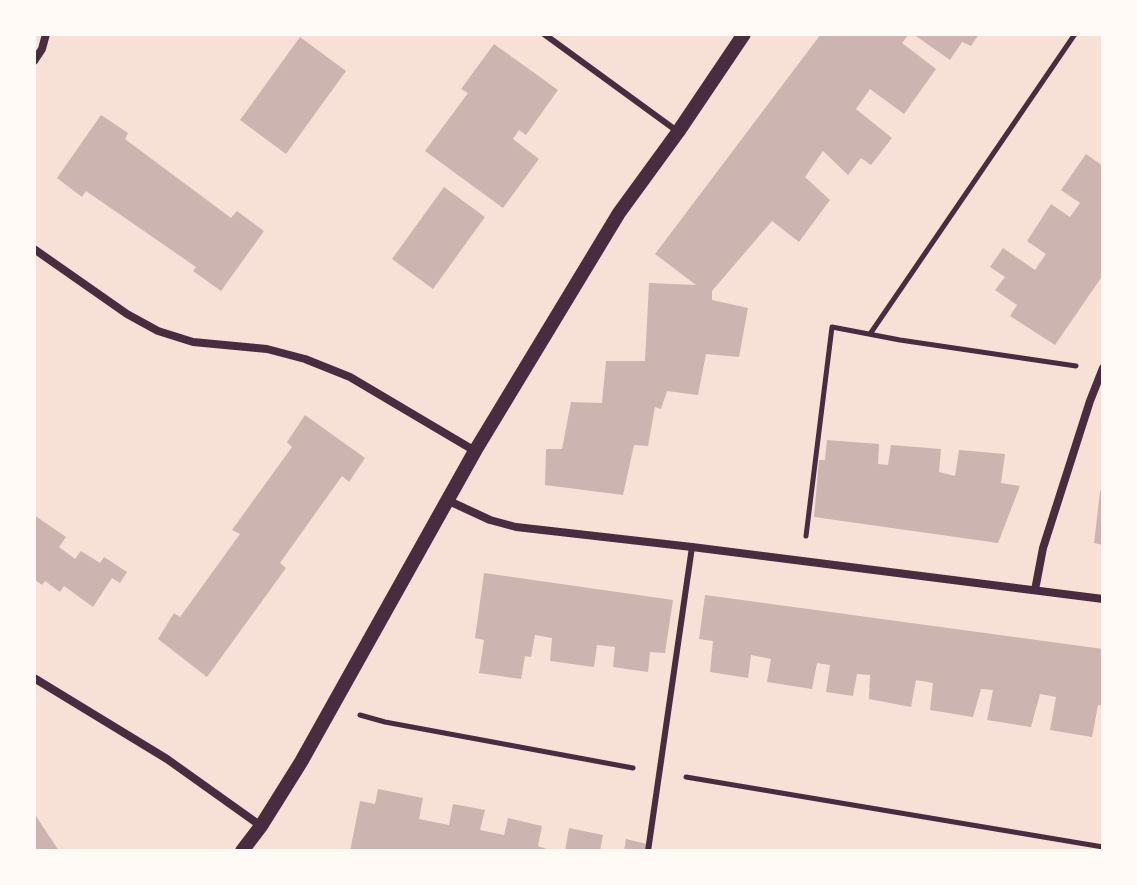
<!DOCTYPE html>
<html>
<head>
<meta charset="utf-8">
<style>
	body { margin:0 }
	#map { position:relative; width:1137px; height:885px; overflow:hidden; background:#f7e1d7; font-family:Raleway,sans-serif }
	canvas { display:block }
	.frame { position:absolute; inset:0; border:36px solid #fffaf5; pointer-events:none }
</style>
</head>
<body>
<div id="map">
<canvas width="1137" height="885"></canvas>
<div class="frame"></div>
</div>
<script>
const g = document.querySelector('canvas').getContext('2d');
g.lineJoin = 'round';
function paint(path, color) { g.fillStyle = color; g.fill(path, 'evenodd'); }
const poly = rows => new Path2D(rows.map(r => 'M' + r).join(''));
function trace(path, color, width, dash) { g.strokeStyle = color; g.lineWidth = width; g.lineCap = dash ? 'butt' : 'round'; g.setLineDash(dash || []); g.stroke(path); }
paint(poly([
	[821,34,909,34,902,43,936,69,904,114,870,89,856,109,892,138,871,165,861,158,848,175,823,151,805,177,830,200,799,242,772,221,712,291,712,300,748,308,739,357,706,354,698,395,667,391,661,409,655,407,648,446,634,445,623,495,545,485,546,449,562,449,571,402,602,403,606,361,645,361,649,283,696,285,655,254],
	[913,34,979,34,971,46,962,42,950,60],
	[300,37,346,71,286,154,240,120],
	[494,44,558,90,526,135,519,130,513,139,539,159,503,208,425,151,468,93,461,89],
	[101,115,128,133,125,139,231,218,237,211,264,231,221,291,193,271,196,267,86,191,82,197,57,178],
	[1086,154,1103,166,1103,275,1055,345,1010,316,1017,305,995,290,1005,277,990,267,1003,248,1035,270,1046,254,1027,241,1051,204,1070,217,1080,203,1061,190],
	[444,187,485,217,433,289,392,259],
	[305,415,365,458,349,482,342,476,280,563,286,568,207,677,158,639,174,613,180,617,240,534,232,530,292,447,287,442],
	[827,440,879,444,878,464,888,465,891,445,941,449,939,472,955,476,959,450,1005,454,1001,483,1020,486,998,543,814,517,819,460,825,460],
	[1103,484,1103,545,1094,543,1100,492],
	[34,515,66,537,59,547,75,559,81,551,100,563,104,557,127,572,120,583,112,578,93,607,64,586,60,592,45,581,42,585,34,579],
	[484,573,673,600,665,653,650,652,648,672,613,667,615,647,597,645,594,667,550,661,552,638,535,635,531,657,525,656,521,679,479,673,484,640,475,638],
	[705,595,1103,649,1103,706,1098,705,1092,737,1050,730,1056,697,1040,694,1031,727,987,720,993,690,981,689,973,717,930,710,933,683,916,680,911,707,869,699,870,675,857,674,853,696,826,692,830,665,817,663,812,689,767,682,771,659,751,655,748,678,710,672,713,641,699,639],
	[378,789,423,798,419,819,449,825,453,804,485,810,480,830,504,835,508,818,542,826,538,846,553,851,350,851,360,801,375,804],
	[34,813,59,851,34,851],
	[569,828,603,835,600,851,565,851],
	[626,839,647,844,645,851,624,851]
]), '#ccb4b1');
trace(poly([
	[870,334,1075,34],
	[806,536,832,327,900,340,1076,366],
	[360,715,385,722,633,768],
	[686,777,1103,847]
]), '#4a2c40', 5);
trace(poly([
	[544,34,677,131],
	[648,851,692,547]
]), '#4a2c40', 6);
trace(poly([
	[34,61,42,49,46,34],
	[34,249,127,314,158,331,193,342,267,349,305,359,350,377,475,451],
	[449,501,490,520,516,527,692,547,1103,599],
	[1035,590,1043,548,1090,401,1103,368],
	[34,678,167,759,261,826]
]), '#4a2c40', 8);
trace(poly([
	[242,851,261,826,301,762,475,451,619,213,678,132,744,34]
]), '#4a2c40', 14);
</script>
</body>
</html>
